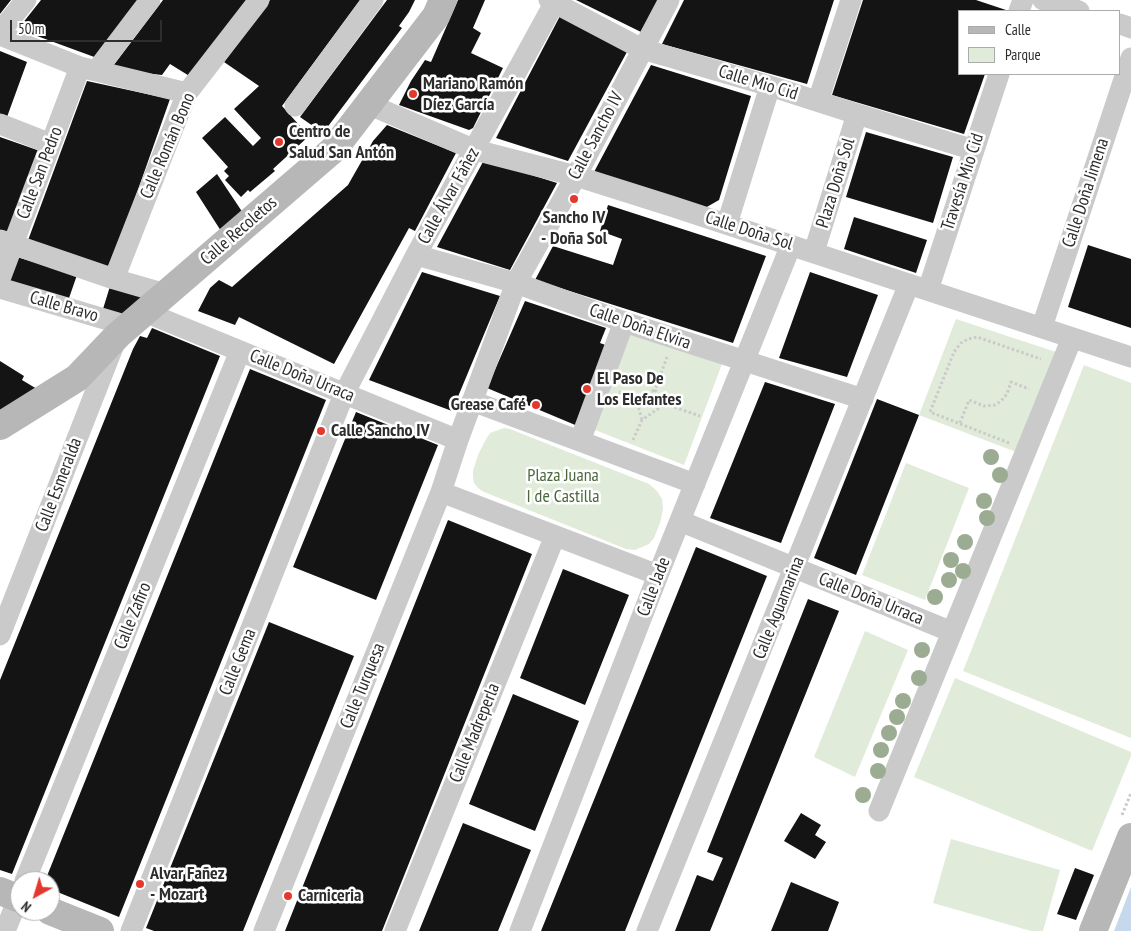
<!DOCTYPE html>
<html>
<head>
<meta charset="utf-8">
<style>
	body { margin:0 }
	#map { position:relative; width:1131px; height:931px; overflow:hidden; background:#fff; font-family:"PT Sans Narrow",sans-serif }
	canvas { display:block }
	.legend { position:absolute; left:958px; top:10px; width:162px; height:65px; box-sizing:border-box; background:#fff; border:1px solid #ababab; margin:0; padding:6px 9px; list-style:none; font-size:15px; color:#2d2d2d }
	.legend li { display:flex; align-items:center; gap:10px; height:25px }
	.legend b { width:25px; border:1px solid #ababab }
	.north { position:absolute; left:10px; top:871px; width:50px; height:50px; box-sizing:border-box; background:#fff; border:1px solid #ababab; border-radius:50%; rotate:219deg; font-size:14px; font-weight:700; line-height:20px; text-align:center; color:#2d2d2d }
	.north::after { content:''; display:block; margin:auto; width:18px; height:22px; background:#e4382f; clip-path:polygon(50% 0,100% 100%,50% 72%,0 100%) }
	.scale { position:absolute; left:10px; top:20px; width:152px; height:22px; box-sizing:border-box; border:2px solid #2d2d2d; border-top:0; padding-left:6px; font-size:15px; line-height:18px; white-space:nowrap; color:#2d2d2d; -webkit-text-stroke:4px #fff; paint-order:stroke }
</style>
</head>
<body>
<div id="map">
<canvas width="1131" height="931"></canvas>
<ul class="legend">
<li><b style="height:6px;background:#b7b7b7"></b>Calle</li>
<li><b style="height:14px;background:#e1ebda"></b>Parque</li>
</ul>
<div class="north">N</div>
<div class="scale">50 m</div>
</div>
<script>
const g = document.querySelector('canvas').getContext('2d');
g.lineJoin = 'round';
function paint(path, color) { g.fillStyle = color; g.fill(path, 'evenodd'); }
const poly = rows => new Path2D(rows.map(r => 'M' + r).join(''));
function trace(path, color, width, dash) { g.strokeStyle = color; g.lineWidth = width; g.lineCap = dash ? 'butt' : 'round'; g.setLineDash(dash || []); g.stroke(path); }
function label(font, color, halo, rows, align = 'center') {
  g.font = font + ' "PT Sans Narrow",sans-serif'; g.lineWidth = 5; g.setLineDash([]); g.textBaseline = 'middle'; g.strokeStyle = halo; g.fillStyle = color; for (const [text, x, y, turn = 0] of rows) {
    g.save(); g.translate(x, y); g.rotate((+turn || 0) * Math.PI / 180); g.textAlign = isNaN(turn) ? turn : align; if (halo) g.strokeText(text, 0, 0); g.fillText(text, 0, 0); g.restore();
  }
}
paint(poly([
	[956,319,1065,355,1024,455,919,415],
	[628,333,722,364,684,465,590,428],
	[1084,365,1131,383,1131,738,963,671],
	[504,428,510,429,649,484,657,491,662,499,663,509,660,523,654,538,649,544,635,550,626,549,484,492,479,489,474,483,473,477,473,471,478,455,485,441,490,433],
	[906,463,969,488,925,600,862,575],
	[865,631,908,650,855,777,814,757],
	[955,678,1131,752,1131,756,1092,851,914,777],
	[951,839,1060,870,1043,931,1031,931,933,903]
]), '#e1ebda');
paint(poly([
	[1131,887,1131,931,1114,931]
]), '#c6d8eb');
paint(poly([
	[0,0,11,0,0,14],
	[41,0,140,0,97,58,18,29],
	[163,0,249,0,191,77,170,64,162,75,116,70,113,66],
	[270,0,360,0,282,106,309,136,273,169,275,171,250,192,248,190,241,197,225,180,229,176,224,171,228,167,202,138,225,117,253,146,261,138,234,109,259,86,224,62],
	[387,0,415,0,409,12,399,26,402,28,323,133,300,117],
	[458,0,485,0,473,28,481,33,471,53,503,68,473,128,469,130,399,105,411,81,425,60,431,62],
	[576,0,658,0,641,32],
	[684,0,834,0,807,84,662,44],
	[863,0,976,0,1006,10,1005,11,960,11,960,74,985,74,964,134,832,95],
	[560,16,628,50,568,161,496,138],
	[0,51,27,62,7,117,0,115],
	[651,65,751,96,719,200,705,208,594,172],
	[87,81,170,99,109,272,27,243],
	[387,125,456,153,415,231,409,228,334,364,239,317,235,325,198,311,210,288,219,280,232,287,348,185,373,141],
	[866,132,953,157,933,223,846,197],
	[0,137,40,151,8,238,0,235],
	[484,160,557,183,510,270,437,247],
	[217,174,243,213,221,231,196,192],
	[608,205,766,256,733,343,535,280,553,246,613,265,622,239,600,231],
	[854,217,927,240,916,273,844,249],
	[1088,245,1131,259,1131,328,1068,307],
	[17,257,77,275,68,301,6,283],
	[422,272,500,296,452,411,369,380],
	[810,272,878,295,847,377,779,358],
	[111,283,148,294,123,316,103,309],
	[525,301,606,328,600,343,611,347,580,427,487,388],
	[152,328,220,356,12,874,0,870,0,680,133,349,140,336,147,338],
	[0,361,24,376,22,380,37,389,0,413],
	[250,369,326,400,119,917,50,889,50,881,45,881],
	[765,382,835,404,781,543,710,518],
	[877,399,919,415,856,575,814,558],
	[356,412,438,445,376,600,293,567],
	[448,520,532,554,382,931,285,931],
	[696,547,767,576,625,931,541,931],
	[563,569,629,595,585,705,520,678],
	[808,599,839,611,710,931,675,931,697,875,713,881,723,858,707,852],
	[269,622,354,656,243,931,154,931,146,928],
	[513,694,579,721,535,831,469,804],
	[801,813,821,825,815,835,826,842,815,859,784,841],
	[463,823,531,850,498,931,419,931],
	[1075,868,1094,875,1076,920,1057,914],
	[791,882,839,902,828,931,771,931]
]), '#141414');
trace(poly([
	[619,392,636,398,655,390],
	[636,398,642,420],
	[665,404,655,390,667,357],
	[960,423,969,400,984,406,995,405,1001,401,1007,394,1011,382,1029,389],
	[633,440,642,420,665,404,700,416],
	[1009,443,930,412,954,352,961,343,968,339,977,337,1041,359],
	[1122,815,1131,793]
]), '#cacaca', 3, [2.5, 2.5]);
trace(poly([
	[549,0,642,49,770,86,857,114,974,150],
	[1043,0,1079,11],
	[1019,11,1023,0],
	[1120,24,1131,28],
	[0,32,26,0],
	[0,35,80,67,187,93],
	[96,71,150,0],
	[818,101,851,0],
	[368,104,475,150,576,176,671,206,1131,357],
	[295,106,373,0],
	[0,124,51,144],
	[727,224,770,86],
	[0,240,114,279,166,294],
	[814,252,857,114],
	[416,255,516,283,624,322,863,399],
	[0,279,80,67],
	[114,279,187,93,259,0],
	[0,288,128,326],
	[928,290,999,74],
	[145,312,240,351,458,440],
	[1042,327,1131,58],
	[472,401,695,484],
	[580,441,624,322],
	[441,492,658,575],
	[680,521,952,632],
	[0,635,115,342],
	[879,811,1072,338],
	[25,881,240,351],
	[5,931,20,894],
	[131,931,344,394,416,255,556,0],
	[264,931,441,492,458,440,516,283,576,176,669,0],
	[395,931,555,536],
	[520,931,658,575,791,245],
	[647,931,909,284]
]), '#cacaca', 21);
trace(poly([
	[0,426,77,378,118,335,334,149,436,16,443,0],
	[0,891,20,899],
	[50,911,100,931],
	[1093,931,1131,837]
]), '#b7b7b7', 28);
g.fillStyle = '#9bac93';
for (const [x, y] of [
	[991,457],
	[1000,475],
	[984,501],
	[987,518],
	[965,542],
	[951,560],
	[963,571],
	[949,580],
	[935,597],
	[922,650],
	[919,678],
	[903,701],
	[897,717],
	[889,733],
	[881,750],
	[878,771],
	[863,795]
]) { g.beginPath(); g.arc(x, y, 8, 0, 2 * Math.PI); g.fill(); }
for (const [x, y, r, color] of [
	[413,94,5,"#e4382f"],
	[279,142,5,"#e4382f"],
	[574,199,5,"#e4382f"],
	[587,389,5,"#e4382f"],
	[536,405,5,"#e4382f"],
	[321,431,5,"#e4382f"],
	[140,884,5,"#e4382f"],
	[288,896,5,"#e4382f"]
]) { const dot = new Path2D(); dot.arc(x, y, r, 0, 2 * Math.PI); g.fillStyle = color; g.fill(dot); trace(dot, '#fff', 2); }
label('18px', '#2d2d2d', '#fff', [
	["Calle Mio Cid",758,83,17],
	["Calle Sancho IV",596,136,-62],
	["Calle Román Bono",168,146,-67],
	["Calle San Pedro",40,173,-69],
	["Travesía Mio Cid",963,182,-72],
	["Plaza Doña Sol",836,183,-73],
	["Calle Doña Jimena",1086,193,-72],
	["Calle Álvar Fáñez",449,196,-61],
	["Calle Recoletos",239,231,-41],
	["Calle Doña Sol",749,231,18],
	["Calle Bravo",64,307,16],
	["Calle Doña Elvira",640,327,19],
	["Calle Doña Urraca",302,376,22],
	["Calle Esmeralda",59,485,-69],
	["Calle Jade",654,587,-69],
	["Calle Doña Urraca",871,599,22],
	["Calle Aguamarina",779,608,-68],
	["Calle Zafiro",133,616,-68],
	["Calle Gema",238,662,-68],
	["Calle Turquesa",363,686,-68],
	["Calle Madreperla",475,733,-68]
]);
label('bold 18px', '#2d2d2d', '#fff', [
	["Mariano Ramón",423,84],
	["Díez García",423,105],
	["Centro de",289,132],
	["Salud San Antón",289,153],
	["Sancho IV",574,218,"center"],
	["- Doña Sol",574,239,"center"],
	["El Paso De",597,379],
	["Los Elefantes",597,400],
	["Grease Café",526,405,"right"],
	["Calle Sancho IV",331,431],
	["Alvar Fañez",150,874],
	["- Mozart",150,895],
	["Carniceria",298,896]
], 'left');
label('18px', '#4a683b', '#fff', [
	["Plaza Juana",563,476],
	["I de Castilla",563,497]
]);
</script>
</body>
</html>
